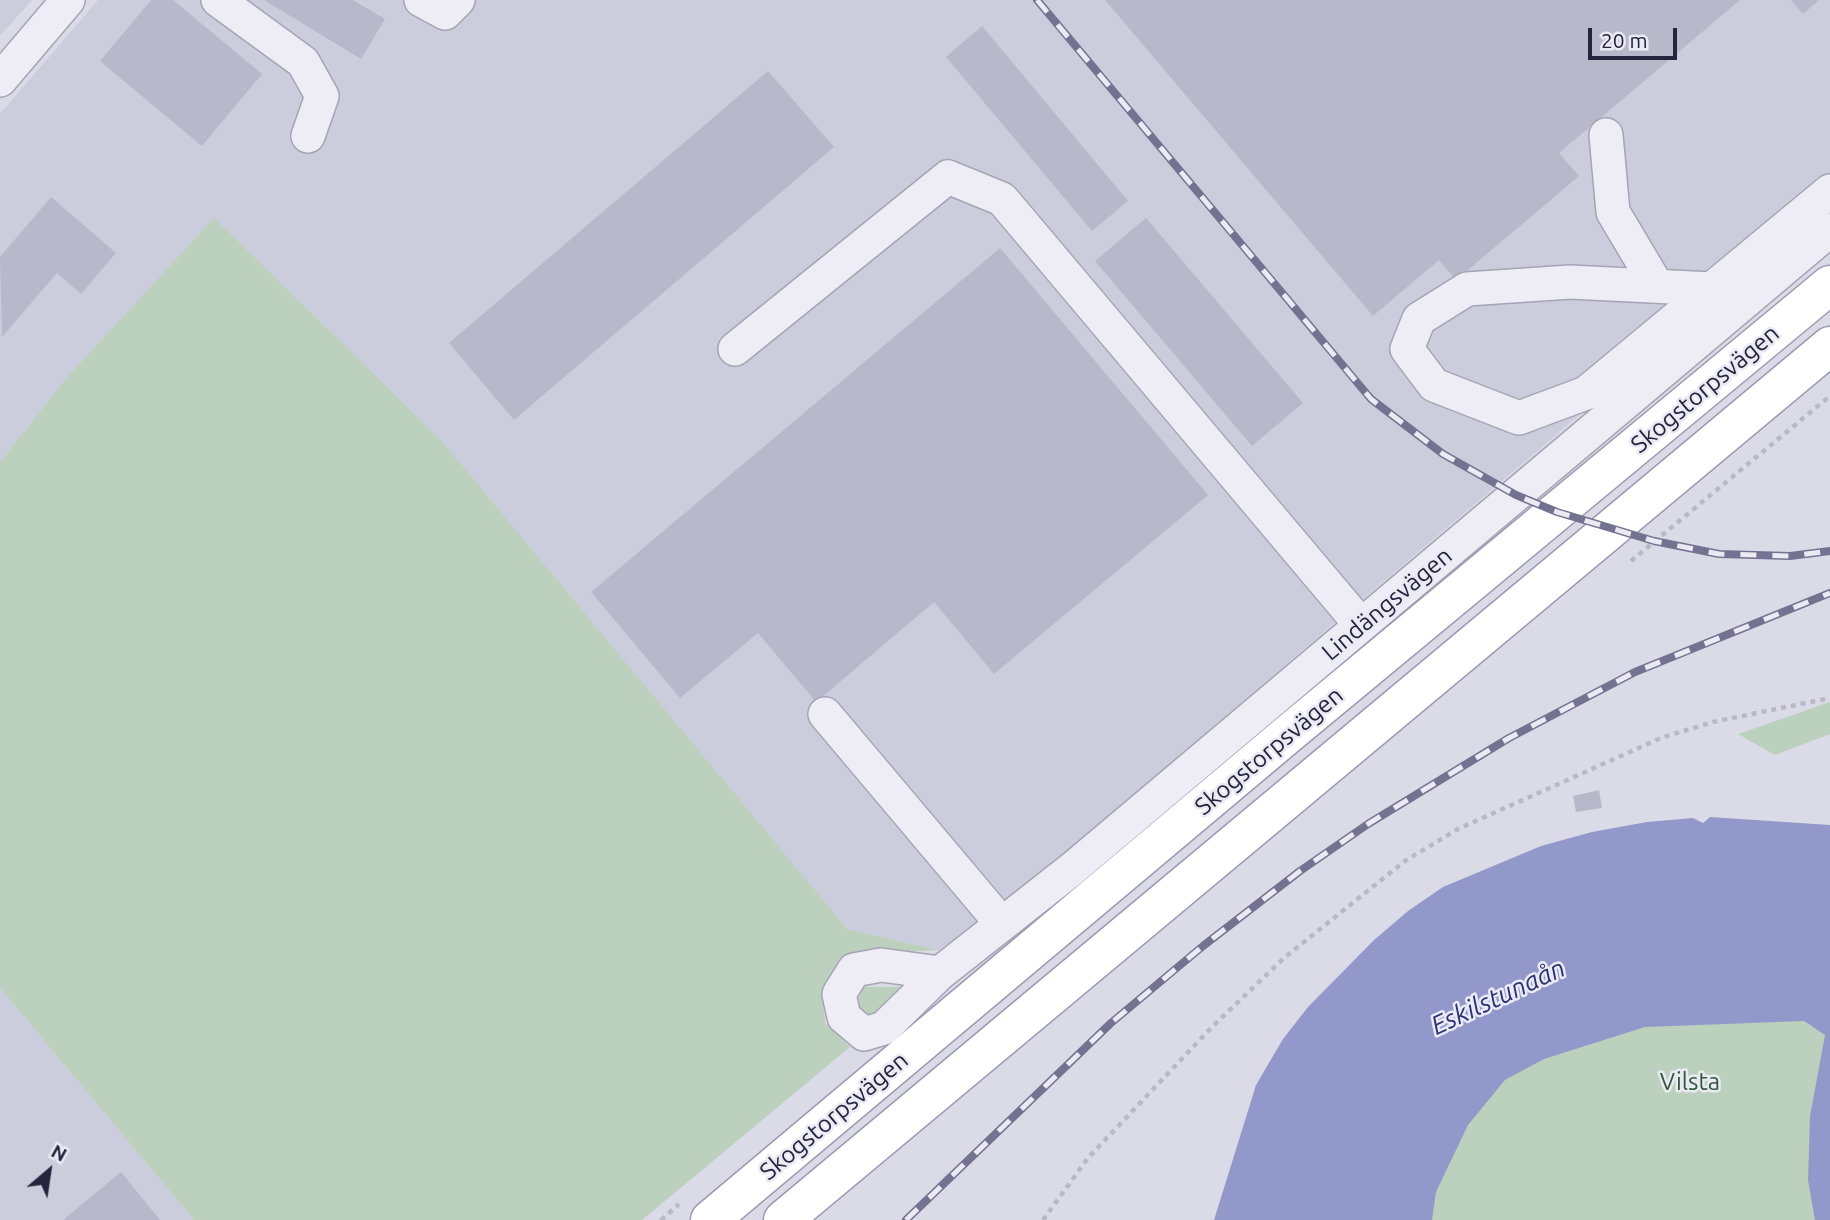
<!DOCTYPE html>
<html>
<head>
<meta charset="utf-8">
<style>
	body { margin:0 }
	#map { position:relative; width:1830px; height:1220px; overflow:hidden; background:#dbdbe7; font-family:Ubuntu,sans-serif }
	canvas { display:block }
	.north { position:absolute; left:14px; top:1136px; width:70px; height:70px; -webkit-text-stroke:5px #eaeaf4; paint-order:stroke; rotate:29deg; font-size:19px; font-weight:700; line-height:28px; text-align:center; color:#24243d }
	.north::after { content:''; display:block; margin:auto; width:24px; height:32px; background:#24243d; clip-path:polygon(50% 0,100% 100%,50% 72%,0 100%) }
	.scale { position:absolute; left:1588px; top:28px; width:89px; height:32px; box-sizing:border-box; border:4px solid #24243d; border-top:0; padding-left:9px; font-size:21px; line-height:24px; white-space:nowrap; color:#24243d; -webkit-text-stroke:5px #eaeaf4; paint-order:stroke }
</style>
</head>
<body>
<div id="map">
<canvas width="1830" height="1220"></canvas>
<div class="north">N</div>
<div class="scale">20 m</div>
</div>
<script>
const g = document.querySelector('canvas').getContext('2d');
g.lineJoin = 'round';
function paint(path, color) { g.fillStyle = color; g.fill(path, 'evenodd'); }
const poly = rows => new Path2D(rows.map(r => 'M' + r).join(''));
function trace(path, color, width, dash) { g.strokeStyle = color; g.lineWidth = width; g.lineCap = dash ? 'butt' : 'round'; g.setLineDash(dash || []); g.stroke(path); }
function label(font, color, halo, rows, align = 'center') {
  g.font = font + ' Ubuntu,sans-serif'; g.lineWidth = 5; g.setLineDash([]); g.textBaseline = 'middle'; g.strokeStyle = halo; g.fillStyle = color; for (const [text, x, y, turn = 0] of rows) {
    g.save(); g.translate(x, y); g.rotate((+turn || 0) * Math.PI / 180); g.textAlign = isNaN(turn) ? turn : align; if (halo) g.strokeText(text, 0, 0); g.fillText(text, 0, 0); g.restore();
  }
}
paint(poly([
	[0,0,32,0,0,36],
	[98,0,1830,0,1830,202,984,921,938,950,847,929,214,219,66,378,0,462,0,114],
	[0,988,194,1220,0,1220]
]), '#cccddc');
paint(poly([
	[214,218,440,439,847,929,938,950,856,954,838,966,823,989,825,1023,850,1047,642,1220,194,1220,0,988,0,462,66,378],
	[1830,702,1830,734,1775,755,1738,734],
	[1830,905,1830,1220,1356,1220,1376,1146],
	[862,987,903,987,870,1017,860,1018,853,1000]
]), '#bbd1bd');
paint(poly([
	[1710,817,1830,825,1830,1220,1815,1220,1808,1180,1810,1116,1825,1035,1804,1021,1645,1027,1544,1059,1505,1080,1468,1125,1436,1192,1432,1220,1214,1220,1256,1085,1283,1039,1308,1007,1374,940,1408,911,1443,887,1541,846,1592,832,1647,822,1693,818,1703,823]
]), '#9299ca');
paint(poly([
	[151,0,173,0,262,74,202,146,100,61],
	[264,0,353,0,385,19,361,59],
	[1105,0,1740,0,1559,153,1579,176,1456,280,1439,260,1373,316],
	[1791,0,1819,0,1803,14],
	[982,26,1128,201,1092,231,946,57],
	[768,71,834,147,514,420,449,343],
	[51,197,116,253,81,294,57,273,2,337,0,257],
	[1146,218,1303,403,1252,446,1095,261],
	[1000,248,1208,495,994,674,934,602,816,702,758,633,680,698,591,592],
	[1599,790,1602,808,1576,812,1573,796],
	[121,1172,160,1220,63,1220]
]), '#b8b8ca');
const minor = poly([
	[218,0,303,62,322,96,308,136],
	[421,0,445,13,458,0],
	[0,80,68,0],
	[1606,135,1613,212,1657,286],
	[1712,289,1570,282,1467,289,1419,319,1407,349,1434,385,1519,418,1586,393,1830,191],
	[735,349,948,177,1002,199,1361,625],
	[825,714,1002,924],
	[940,973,881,965,854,970,839,994,844,1017,864,1034,884,1028,940,973,1072,869,1830,230]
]);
const major = poly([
	[710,1220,1287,735,1830,285],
	[783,1220,1830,346]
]);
trace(minor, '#a4a4b4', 36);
trace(major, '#999ab3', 41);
trace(poly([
	[1631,561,1830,396],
	[661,1220,679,1204],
	[1043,1220,1088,1158,1212,1027,1284,958,1405,861,1458,829,1661,738,1713,722,1830,698]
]), '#b9b9c5', 4.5, [5, 5]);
trace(minor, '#eeedf5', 33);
trace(major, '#fff', 38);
const rail = poly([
	[1037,0,1371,399,1443,454,1516,495,1557,512,1654,541,1719,554,1790,556,1830,551],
	[906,1220,1111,1023,1203,946,1300,871,1368,824,1509,738,1635,672,1830,593]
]);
trace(rail, '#737391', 8);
trace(rail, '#eaeaf4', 5, [16]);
label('24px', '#24243d', '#eaeaf4', [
	["Skogstorpsvägen",1705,389,-40],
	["Lindängsvägen",1387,604,-40],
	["Skogstorpsvägen",1269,751,-40],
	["Skogstorpsvägen",834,1116,-40]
]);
label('24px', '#305a38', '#eaeaf4', [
	["Vilsta",1690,1082]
]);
label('italic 26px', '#2b3174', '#eaeaf4', [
	["Eskilstunaån",1498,997,-25]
]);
</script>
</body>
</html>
